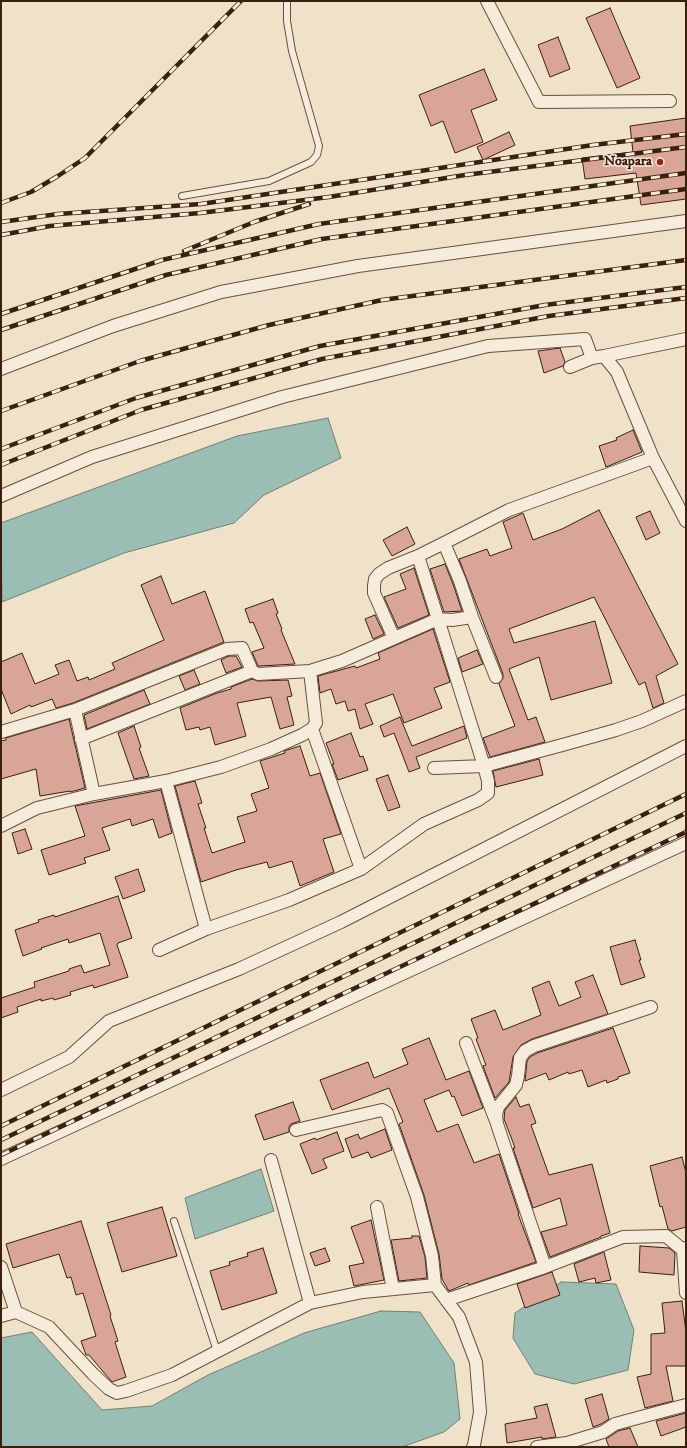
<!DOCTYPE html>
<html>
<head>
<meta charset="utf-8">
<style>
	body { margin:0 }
	#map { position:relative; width:687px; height:1448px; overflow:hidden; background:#efe2c9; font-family:"IM FELL DW Pica",serif }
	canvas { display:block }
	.frame { position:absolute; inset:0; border:2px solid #3b200f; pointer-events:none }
</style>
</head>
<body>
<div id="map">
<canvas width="687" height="1448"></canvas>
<div class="frame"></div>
</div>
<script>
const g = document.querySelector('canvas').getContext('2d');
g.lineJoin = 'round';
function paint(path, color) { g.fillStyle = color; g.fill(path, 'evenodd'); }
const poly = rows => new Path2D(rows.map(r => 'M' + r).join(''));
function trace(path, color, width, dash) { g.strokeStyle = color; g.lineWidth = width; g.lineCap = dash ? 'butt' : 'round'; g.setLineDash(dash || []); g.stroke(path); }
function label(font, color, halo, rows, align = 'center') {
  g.font = font + ' "IM FELL DW Pica",serif'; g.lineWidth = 3; g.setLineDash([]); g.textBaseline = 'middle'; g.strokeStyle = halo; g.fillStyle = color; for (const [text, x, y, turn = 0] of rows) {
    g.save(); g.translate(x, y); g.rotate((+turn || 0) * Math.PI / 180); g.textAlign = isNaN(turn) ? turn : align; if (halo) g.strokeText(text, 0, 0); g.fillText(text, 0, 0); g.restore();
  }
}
const water = poly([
	[328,418,341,458,264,495,234,523,124,553,2,602,1,523,237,436,328,418],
	[261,1169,274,1211,195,1239,185,1198,261,1169],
	[561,1282,616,1284,634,1330,628,1370,574,1384,535,1374,513,1338,515,1313,561,1282],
	[381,1311,420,1312,454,1363,460,1419,444,1432,402,1447,1,1447,1,1338,32,1332,102,1410,152,1406,208,1375,304,1333,381,1311]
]);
paint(water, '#9abeb3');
trace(water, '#747f71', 1);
const building = poly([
	[610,8,640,78,617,88,586,18,610,8],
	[558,37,570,69,550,77,538,45,558,37],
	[484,69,497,100,471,110,483,142,455,153,443,121,431,126,419,95,484,69],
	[686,118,686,199,641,205,636,173,585,179,582,158,633,152,630,126,686,118],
	[509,132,515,145,483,160,477,147,509,132],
	[560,348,565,362,563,366,544,373,538,351,560,348],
	[633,430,642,452,606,467,599,446,617,440,616,438,633,430],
	[599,510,678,664,656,676,664,703,653,708,645,682,639,685,594,597,509,629,514,643,595,621,612,683,551,700,539,657,509,669,528,720,536,717,545,742,490,757,483,738,515,726,499,684,503,678,503,674,459,559,487,549,490,556,512,548,503,522,523,513,533,540,562,529,599,510],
	[650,511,660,533,646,540,636,517,650,511],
	[407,527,415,544,392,556,383,540,407,527],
	[445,564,453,584,462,611,444,612,430,569,445,564],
	[414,568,429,615,398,628,384,597,406,589,400,574,414,568],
	[161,576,172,604,205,591,224,642,73,703,56,708,52,699,31,707,30,705,11,714,1,689,1,662,22,653,35,684,59,674,55,665,69,660,77,681,88,677,89,680,115,669,112,663,164,640,141,585,161,576],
	[273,599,278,613,276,614,282,629,281,630,295,664,260,666,258,666,252,652,264,648,253,622,250,623,245,609,273,599],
	[375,615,384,634,373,639,365,619,375,615],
	[433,629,450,682,434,688,442,708,404,723,393,694,365,704,373,724,360,729,355,709,348,711,345,701,336,704,331,689,320,693,318,676,355,666,356,668,380,659,378,653,433,629],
	[477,650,483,664,462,672,458,658,477,650],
	[229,656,236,656,242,667,226,673,221,660,229,656],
	[194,670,200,684,185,690,179,676,194,670],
	[252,679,258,681,288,680,292,696,287,697,294,725,280,729,271,697,237,703,246,736,215,745,210,727,200,730,199,727,186,730,180,708,217,693,231,689,231,687,252,679],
	[144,690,150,704,87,729,84,715,144,690],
	[400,717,412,746,464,726,467,738,416,757,420,768,409,772,394,733,384,737,380,726,400,717],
	[69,719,85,788,70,792,70,791,40,796,36,769,1,779,1,741,6,740,6,738,69,719],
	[134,726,141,747,139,748,149,776,134,779,118,733,134,726],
	[351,733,360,757,363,756,368,770,338,780,332,764,334,764,326,743,351,733],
	[300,746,310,776,320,773,341,834,323,839,334,872,300,886,292,861,269,868,267,862,236,870,201,882,175,786,195,781,202,803,198,804,206,828,204,828,212,853,245,842,237,817,257,811,251,794,269,788,260,761,285,753,284,751,300,746],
	[539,759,543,775,496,787,493,771,539,759],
	[388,775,400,807,388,811,376,779,388,775],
	[161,790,172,833,159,838,153,819,132,826,130,819,102,828,110,850,84,858,86,863,49,875,41,850,85,836,75,806,161,790],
	[25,829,32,849,18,854,12,833,25,829],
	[138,869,145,891,123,899,115,877,138,869],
	[118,896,132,938,118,943,117,945,128,977,94,988,93,985,70,992,71,995,54,1000,53,998,41,1001,41,999,17,1007,18,1012,1,1018,1,998,35,987,34,982,69,971,69,969,81,965,84,973,110,965,100,933,69,943,68,939,41,948,42,949,23,956,15,930,39,922,38,920,54,915,55,917,118,896],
	[635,940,641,960,639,960,645,977,621,985,610,947,635,940],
	[593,975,608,1014,532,1039,521,1045,513,1057,509,1082,495,1098,483,1066,486,1065,476,1039,478,1038,471,1019,495,1010,503,1030,541,1015,532,988,549,981,559,1006,581,997,575,982,593,975],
	[613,1028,630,1073,618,1077,618,1079,607,1083,606,1080,588,1087,582,1070,569,1074,568,1072,549,1080,546,1073,525,1081,527,1061,530,1057,537,1053,613,1028],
	[429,1038,446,1080,469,1071,483,1108,462,1116,454,1096,452,1097,449,1090,424,1100,437,1132,458,1124,474,1163,499,1154,519,1214,518,1214,536,1262,469,1285,468,1283,449,1291,442,1279,439,1254,424,1195,399,1124,403,1122,389,1088,332,1110,320,1080,368,1062,374,1078,408,1064,402,1049,429,1038],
	[516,1097,520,1107,529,1104,536,1123,531,1125,549,1175,592,1164,610,1233,601,1236,601,1237,550,1257,541,1232,567,1225,560,1198,533,1208,513,1148,515,1148,511,1137,504,1119,505,1110,516,1097],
	[293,1102,300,1121,291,1124,289,1127,289,1132,264,1140,255,1115,293,1102],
	[385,1129,392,1150,371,1158,368,1152,352,1158,345,1139,358,1134,360,1139,385,1129],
	[337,1132,344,1151,323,1159,327,1168,312,1174,300,1144,315,1138,316,1140,337,1132],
	[682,1157,686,1173,686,1227,672,1231,668,1229,662,1206,660,1207,650,1166,682,1157],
	[162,1207,177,1256,122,1272,107,1223,162,1207],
	[371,1220,384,1280,354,1286,349,1266,364,1263,351,1227,371,1220],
	[81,1221,111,1315,110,1316,118,1341,115,1342,126,1377,112,1382,89,1355,86,1355,81,1341,96,1336,83,1293,76,1295,71,1277,67,1278,59,1254,13,1268,6,1244,81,1221],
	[412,1236,419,1236,425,1257,427,1278,399,1281,391,1240,412,1238,412,1236],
	[640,1246,669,1248,675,1253,674,1275,639,1272,640,1246],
	[263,1248,277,1293,222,1310,210,1271,230,1265,229,1262,248,1256,247,1253,263,1248],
	[325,1248,330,1261,315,1266,310,1253,325,1248],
	[604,1252,611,1280,596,1283,595,1278,579,1282,574,1264,604,1252],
	[552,1272,560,1295,525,1308,517,1284,552,1272],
	[682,1301,686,1332,686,1366,666,1366,673,1401,645,1408,637,1377,651,1374,651,1334,665,1333,662,1303,682,1301],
	[602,1394,609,1419,601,1424,593,1427,585,1399,602,1394],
	[547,1404,556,1437,542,1439,542,1437,507,1443,505,1424,537,1418,534,1407,547,1404],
	[686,1413,686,1427,661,1436,656,1421,686,1413],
	[630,1428,638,1447,609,1447,606,1439,618,1431,630,1428]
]);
paint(building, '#d8a598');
trace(building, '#3b200f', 1);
const service = poly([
	[182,196,269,181,311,162,317,155,319,146,292,51,287,21,287,1],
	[174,1221,217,1351]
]);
const minor = poly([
	[487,1,539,102,670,101],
	[604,356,686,339],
	[570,367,592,358,604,356,617,372,653,458,686,521],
	[1,369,113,326,221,292,358,266,686,221],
	[1,496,92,457,282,397,488,346,585,339,592,358],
	[418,556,438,619,452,620,472,617,496,677],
	[472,617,460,581,444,543,509,510,653,458],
	[394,638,374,593,374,586,375,579,379,574,388,568,418,556,444,543],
	[312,729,361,869],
	[1,732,75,710],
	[81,739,252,671],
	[434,768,484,766,566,744,616,730,642,721,686,701],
	[94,794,75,710,227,649,242,648,252,671,258,674,310,671],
	[1,826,37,808,94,794,166,781,221,767,271,749,302,735,312,729,316,723,310,671,342,661,438,619,484,766,488,781,488,793,478,800,424,824,361,869,289,900,206,929],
	[159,950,206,929,166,781],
	[466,1043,496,1121],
	[1,1090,69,1057,109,1021,239,969,341,922,686,746],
	[296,1130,382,1110,387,1113,417,1197,432,1256,435,1285],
	[1,1159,686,843],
	[271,1160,310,1303],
	[377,1207,393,1289],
	[686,1248,683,1250,686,1293],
	[1,1267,16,1312],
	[545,1267,623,1237,666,1236,683,1250],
	[446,1300,545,1267,497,1124,496,1115,498,1107,516,1085,518,1076,520,1058,525,1051,534,1046,651,1007],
	[1,1316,16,1312,49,1327,93,1374,109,1389,117,1393,126,1391,172,1375,310,1303,363,1292,435,1285,459,1317,476,1362,480,1412,474,1445,473,1447],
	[537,1447,567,1443,603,1432,615,1424,686,1405]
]);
trace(service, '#68503e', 8);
trace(minor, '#68503e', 14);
trace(service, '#f5ecdc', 6);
trace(minor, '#f5ecdc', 12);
const rail = poly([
	[1,203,31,192,58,176,85,158,241,1],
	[1,222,58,214,201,204,593,145,686,134],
	[1,235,50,226,200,213,329,197,465,175,686,147],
	[184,251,254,222,309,204],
	[1,314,162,260,319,224,686,173],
	[1,330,166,275,322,239,686,189],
	[1,411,140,361,269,325,382,300,686,260],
	[1,449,136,398,320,346,545,305,686,287],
	[1,465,141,410,322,359,549,316,686,298],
	[1,1126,686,794],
	[1,1140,686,813],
	[1,1155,686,832]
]);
trace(rail, '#3b200f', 4.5);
trace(rail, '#f5ecdc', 3, [9]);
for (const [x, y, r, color] of [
	[660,162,4,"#8f2418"]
]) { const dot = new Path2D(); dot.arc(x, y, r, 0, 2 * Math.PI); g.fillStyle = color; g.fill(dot); trace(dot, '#f5ecdc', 1.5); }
label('bold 14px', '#3b200f', '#f5ecdc', [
	["Noapara",652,162]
], 'right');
</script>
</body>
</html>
